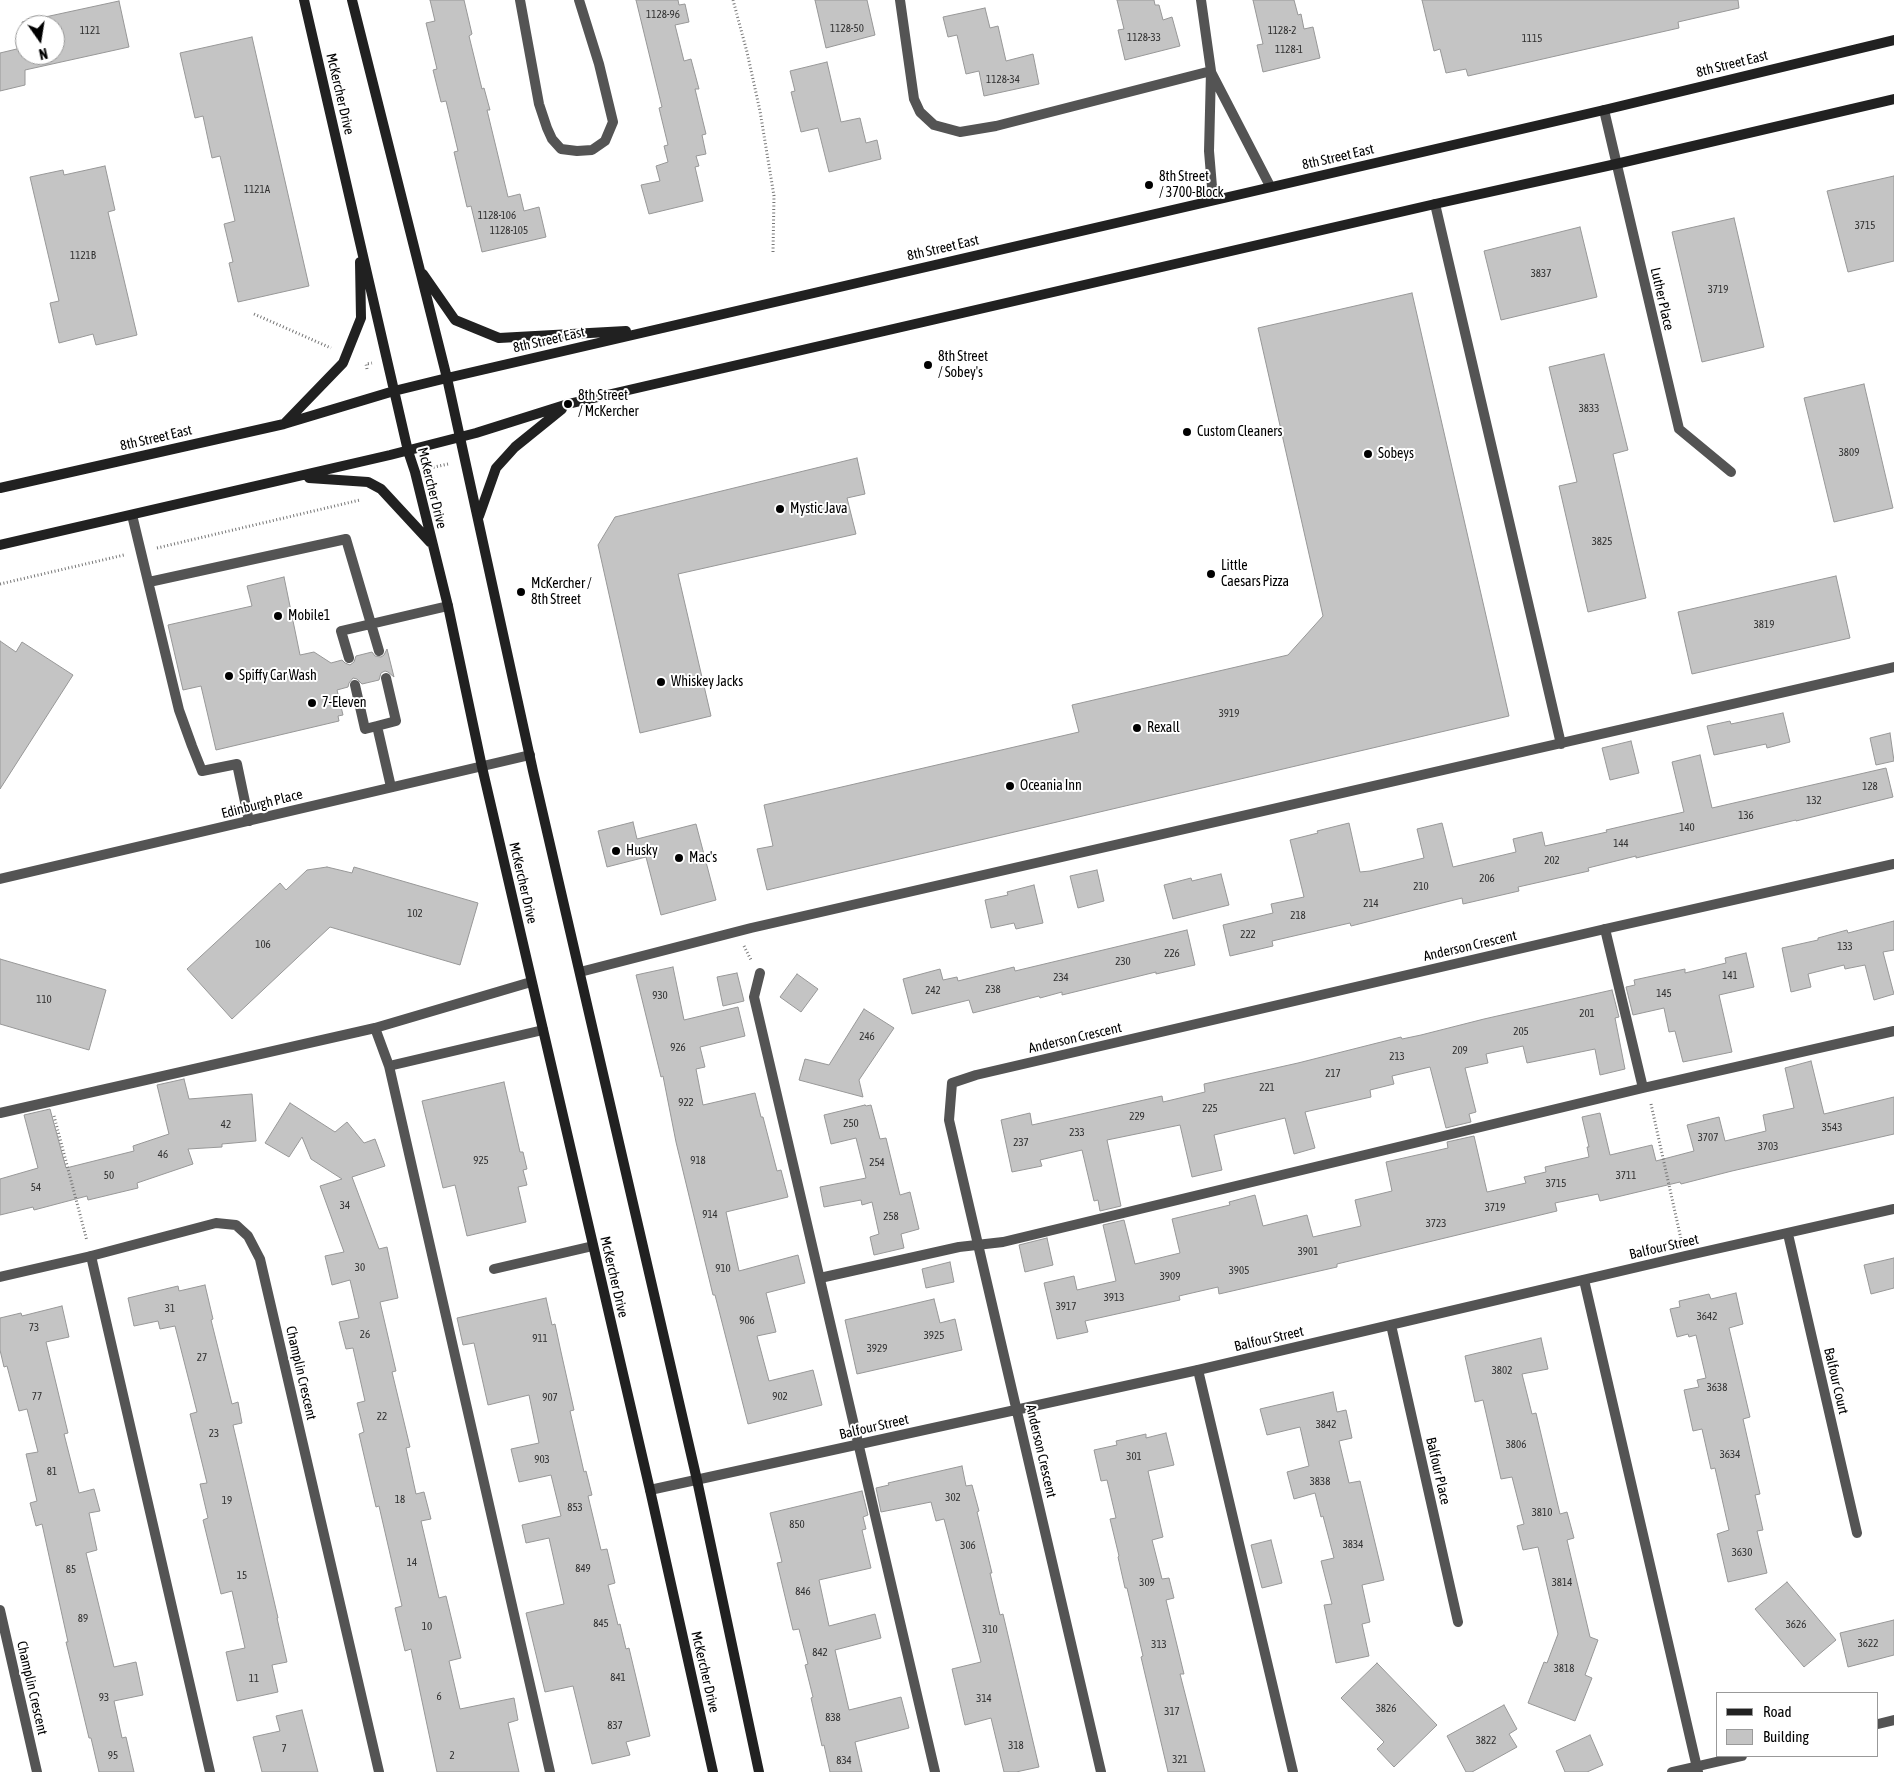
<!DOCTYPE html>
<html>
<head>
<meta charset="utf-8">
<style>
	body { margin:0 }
	#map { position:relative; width:1894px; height:1772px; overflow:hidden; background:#fff; font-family:"Asap Condensed",sans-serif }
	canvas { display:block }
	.legend { position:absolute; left:1716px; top:1692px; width:162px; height:65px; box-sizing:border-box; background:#fff; border:1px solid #999; margin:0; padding:6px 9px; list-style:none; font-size:15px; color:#000 }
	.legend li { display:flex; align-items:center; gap:10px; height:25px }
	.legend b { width:25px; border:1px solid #999 }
	.north { position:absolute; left:15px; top:15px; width:50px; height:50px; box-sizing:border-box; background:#fff; border:1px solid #999; border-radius:50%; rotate:167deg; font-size:14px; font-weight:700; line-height:20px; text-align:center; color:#000 }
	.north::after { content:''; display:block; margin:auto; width:18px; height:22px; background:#000; clip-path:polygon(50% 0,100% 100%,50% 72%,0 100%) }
</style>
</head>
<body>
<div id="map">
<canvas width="1894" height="1772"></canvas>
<ul class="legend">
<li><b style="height:6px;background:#212121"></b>Road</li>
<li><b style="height:14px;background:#c4c4c4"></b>Building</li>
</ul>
<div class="north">N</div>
</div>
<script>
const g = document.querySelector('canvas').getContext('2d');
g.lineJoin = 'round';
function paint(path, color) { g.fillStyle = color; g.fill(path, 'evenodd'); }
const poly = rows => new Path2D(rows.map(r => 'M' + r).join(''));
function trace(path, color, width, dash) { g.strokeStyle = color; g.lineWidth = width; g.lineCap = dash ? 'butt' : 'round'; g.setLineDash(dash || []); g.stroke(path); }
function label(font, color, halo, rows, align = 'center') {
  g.font = font + ' "Asap Condensed",sans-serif'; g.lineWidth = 4; g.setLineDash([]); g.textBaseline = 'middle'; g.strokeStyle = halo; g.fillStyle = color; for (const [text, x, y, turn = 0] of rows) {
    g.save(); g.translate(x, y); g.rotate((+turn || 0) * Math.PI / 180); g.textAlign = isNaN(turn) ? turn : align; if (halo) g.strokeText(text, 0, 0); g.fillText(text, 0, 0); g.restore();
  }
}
const building = poly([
	[430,0,464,0,472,34,469,36,482,89,484,88,490,110,487,110,508,197,520,194,524,211,539,207,546,237,482,252,471,206,467,207,454,152,458,151,446,101,441,102,433,70,437,69,426,23,435,21,430,0],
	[636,0,678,0,679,5,685,4,689,22,675,25,684,61,691,59,699,89,695,89,706,134,702,135,706,154,696,156,699,166,695,167,703,201,649,214,641,185,660,181,656,166,668,162,664,146,668,145,659,108,662,107,636,0],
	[815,0,867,0,875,35,826,48,815,0],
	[1117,0,1154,0,1155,5,1159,5,1163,20,1172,17,1180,46,1125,60,1118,30,1124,29,1117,0],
	[1253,0,1294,0,1298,15,1301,14,1304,29,1313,27,1320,58,1263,72,1257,45,1263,44,1253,0],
	[1422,0,1738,0,1739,8,1678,22,1679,28,1468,76,1466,69,1446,73,1440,49,1434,51,1422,0],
	[119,1,129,47,25,70,25,85,0,91,0,53,25,47,25,55,55,55,55,25,25,25,25,36,22,22,119,1],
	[985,8,990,28,998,26,1006,61,1033,54,1039,84,984,96,979,71,966,74,957,35,948,37,943,17,985,8],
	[252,37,309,286,238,302,229,263,233,262,224,224,235,221,220,156,212,158,203,116,195,118,180,53,252,37],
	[827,62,841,122,860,118,866,143,877,140,881,159,829,172,818,128,801,132,791,92,795,91,790,71,827,62],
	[105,166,115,210,108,212,137,335,96,345,93,334,59,343,50,303,59,301,30,177,63,170,64,175,105,166],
	[1894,176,1894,261,1848,272,1827,191,1894,176],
	[1734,218,1764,347,1702,362,1672,232,1734,218],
	[1580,227,1597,297,1501,320,1484,251,1580,227],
	[1412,293,1509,716,767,890,757,849,773,846,764,805,1079,732,1072,705,1288,655,1323,616,1258,328,1412,293],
	[1604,354,1628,450,1613,454,1646,598,1588,612,1559,486,1577,482,1549,367,1604,354],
	[1864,384,1893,508,1834,522,1804,398,1864,384],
	[857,458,865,494,847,498,856,534,678,574,711,716,640,733,598,545,615,517,857,458],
	[1836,576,1850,638,1692,674,1678,612,1836,576],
	[284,577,300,655,314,652,331,663,342,660,345,663,350,665,354,662,356,656,372,652,375,656,381,657,384,655,387,649,394,677,388,672,385,671,381,673,379,680,362,684,357,679,353,678,349,683,348,687,337,690,343,715,338,716,339,721,216,750,201,686,183,690,168,625,252,606,247,586,284,577],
	[0,641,16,652,22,642,73,675,0,789,0,641],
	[1783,713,1790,742,1767,748,1766,744,1714,755,1707,726,1730,721,1731,724,1783,713],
	[1890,733,1894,761,1876,765,1870,738,1890,733],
	[1631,741,1639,773,1610,780,1602,748,1631,741],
	[1700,755,1712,808,1886,768,1893,797,1796,821,1796,820,1636,858,1636,856,1588,868,1589,871,1518,887,1519,891,1463,904,1462,898,1351,926,1350,923,1272,941,1273,946,1230,956,1223,925,1273,913,1271,904,1304,897,1290,840,1318,833,1317,831,1349,823,1360,872,1370,871,1424,858,1417,829,1442,823,1453,867,1516,852,1513,839,1542,832,1545,846,1607,832,1606,830,1684,812,1672,762,1700,755],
	[633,822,637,839,696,824,716,900,661,915,646,857,607,867,598,831,633,822],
	[327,867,352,873,354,867,478,903,460,965,330,927,232,1019,187,969,280,883,286,890,307,870,327,867],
	[1097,870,1104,901,1078,908,1070,876,1097,870],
	[1221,874,1229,905,1173,919,1164,885,1191,878,1192,881,1221,874],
	[1034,885,1043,923,1016,929,1014,923,991,928,985,900,1008,895,1007,892,1034,885],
	[1894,921,1894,950,1883,952,1894,994,1874,1000,1865,965,1845,969,1844,965,1808,974,1811,987,1791,992,1782,948,1818,940,1818,938,1847,930,1848,933,1894,921],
	[1187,930,1195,965,1156,974,1156,972,1062,995,1062,992,1040,998,1039,996,973,1013,969,1000,912,1014,903,979,940,969,943,980,957,977,958,981,1014,967,1015,971,1187,930],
	[1746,953,1754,987,1719,995,1732,1052,1683,1062,1675,1031,1669,1032,1664,1008,1633,1015,1626,987,1635,985,1634,980,1685,969,1685,973,1726,963,1725,958,1746,953],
	[0,959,106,990,89,1050,0,1024,0,959],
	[673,967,684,1020,738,1007,745,1036,700,1047,705,1067,696,1069,703,1105,755,1093,761,1117,763,1117,777,1171,781,1170,788,1197,726,1212,739,1271,798,1255,805,1283,766,1293,776,1332,757,1336,769,1381,813,1370,822,1405,748,1424,715,1295,713,1295,676,1142,663,1076,661,1077,636,975,673,967],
	[737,973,744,1001,723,1006,717,977,737,973],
	[797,974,818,989,801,1012,780,997,797,974],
	[1612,990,1619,1017,1615,1018,1625,1069,1600,1075,1595,1049,1527,1063,1523,1046,1486,1054,1488,1063,1465,1068,1476,1112,1469,1114,1471,1122,1446,1128,1430,1067,1392,1076,1394,1084,1370,1090,1371,1097,1305,1112,1315,1148,1294,1154,1285,1118,1214,1135,1222,1170,1192,1177,1180,1125,1107,1140,1121,1206,1100,1211,1098,1200,1094,1201,1082,1150,1040,1160,1042,1166,1012,1172,1001,1120,1030,1113,1032,1125,1162,1096,1163,1102,1205,1092,1204,1084,1298,1063,1401,1037,1402,1039,1421,1035,1484,1019,1612,990],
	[864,1009,894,1028,859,1080,863,1097,799,1080,805,1059,829,1065,864,1009],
	[1811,1061,1824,1114,1894,1097,1894,1134,1732,1171,1681,1184,1680,1182,1600,1201,1598,1194,1555,1203,1557,1211,1337,1264,1337,1267,1219,1294,1218,1287,1179,1296,1180,1300,1085,1321,1088,1332,1057,1339,1044,1283,1074,1276,1077,1290,1116,1281,1103,1225,1124,1220,1135,1264,1180,1253,1172,1219,1230,1205,1229,1202,1255,1195,1263,1226,1307,1215,1313,1237,1361,1226,1355,1200,1392,1191,1386,1162,1448,1148,1447,1142,1474,1136,1487,1192,1526,1183,1524,1177,1546,1172,1545,1167,1589,1157,1587,1147,1589,1147,1582,1117,1600,1113,1610,1155,1652,1145,1656,1161,1694,1151,1687,1125,1719,1117,1725,1141,1766,1131,1763,1115,1794,1108,1785,1068,1811,1061],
	[184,1079,189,1099,252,1094,256,1141,222,1144,222,1147,188,1149,193,1164,137,1183,138,1188,88,1200,87,1196,34,1210,33,1207,0,1215,0,1179,38,1168,24,1115,50,1109,66,1168,134,1151,133,1146,169,1134,157,1085,184,1079],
	[504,1082,520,1152,523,1152,527,1169,523,1170,527,1185,518,1187,526,1222,467,1236,455,1185,443,1188,422,1101,504,1082],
	[290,1103,335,1132,347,1122,364,1143,375,1139,385,1166,352,1177,379,1249,387,1247,398,1298,380,1302,396,1371,392,1372,410,1447,406,1448,416,1494,424,1492,431,1519,421,1521,439,1598,446,1596,461,1658,449,1661,460,1709,514,1698,518,1720,508,1723,519,1772,437,1772,411,1649,405,1651,395,1608,402,1606,379,1506,376,1507,359,1434,364,1432,357,1403,365,1401,353,1348,346,1349,339,1322,359,1318,350,1280,332,1285,325,1256,344,1252,320,1186,342,1179,311,1159,302,1137,289,1157,265,1143,290,1103],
	[865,1105,866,1106,871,1105,880,1139,886,1138,900,1195,910,1192,919,1229,901,1234,904,1248,874,1255,870,1237,879,1234,872,1202,862,1205,861,1200,824,1207,820,1187,866,1178,856,1138,831,1144,824,1115,865,1105],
	[1047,1238,1053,1265,1025,1272,1019,1245,1047,1238],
	[1894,1258,1894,1288,1871,1294,1864,1265,1894,1258],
	[950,1262,954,1282,926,1288,922,1269,950,1262],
	[205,1285,213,1319,211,1320,232,1404,238,1402,242,1423,233,1425,278,1618,277,1618,287,1662,272,1665,278,1692,237,1701,226,1652,245,1648,232,1591,221,1594,203,1520,208,1518,200,1484,207,1483,190,1414,197,1412,175,1326,160,1329,158,1321,134,1326,128,1298,178,1286,179,1291,205,1285],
	[1736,1293,1743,1324,1729,1328,1750,1417,1743,1419,1760,1494,1755,1495,1763,1530,1757,1531,1767,1573,1728,1582,1717,1534,1729,1530,1715,1468,1711,1469,1702,1429,1693,1431,1684,1390,1699,1387,1697,1380,1706,1378,1696,1335,1689,1337,1688,1334,1677,1337,1670,1309,1680,1307,1679,1301,1709,1294,1711,1299,1736,1293],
	[546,1298,552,1325,555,1324,561,1352,574,1410,570,1411,584,1472,586,1471,592,1495,588,1496,601,1550,607,1549,615,1583,608,1585,618,1625,620,1624,626,1649,629,1648,650,1736,626,1742,630,1755,592,1764,573,1686,545,1692,526,1613,564,1604,549,1538,526,1543,522,1525,561,1516,551,1475,519,1482,511,1449,539,1443,529,1395,488,1405,474,1343,463,1345,457,1318,546,1298],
	[934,1299,940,1323,955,1319,962,1350,857,1374,845,1320,934,1299],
	[62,1306,69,1337,46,1342,68,1433,64,1434,79,1493,94,1489,100,1511,89,1513,97,1550,86,1553,114,1667,136,1662,143,1695,114,1701,122,1738,126,1737,134,1772,99,1772,91,1738,89,1738,66,1642,68,1642,42,1524,36,1526,30,1503,37,1501,26,1454,38,1452,27,1409,19,1411,7,1366,4,1367,0,1350,0,1318,21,1313,22,1316,62,1306],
	[1541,1338,1548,1369,1522,1374,1532,1414,1536,1413,1560,1514,1567,1512,1574,1538,1567,1540,1590,1637,1598,1640,1585,1675,1592,1678,1575,1721,1528,1703,1544,1662,1547,1663,1558,1634,1538,1547,1523,1550,1517,1526,1524,1524,1512,1477,1501,1479,1483,1400,1475,1402,1465,1356,1541,1338],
	[1333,1392,1337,1412,1346,1410,1352,1438,1339,1441,1349,1483,1360,1481,1384,1580,1362,1585,1370,1622,1362,1624,1369,1656,1336,1663,1324,1605,1332,1604,1321,1561,1334,1558,1323,1516,1321,1517,1315,1493,1294,1499,1287,1472,1309,1466,1300,1427,1267,1435,1260,1409,1333,1392],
	[1166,1433,1174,1465,1148,1471,1163,1537,1152,1540,1162,1579,1169,1578,1174,1598,1166,1600,1184,1674,1180,1674,1205,1772,1168,1772,1141,1657,1143,1656,1127,1588,1125,1588,1118,1557,1119,1556,1110,1519,1116,1518,1107,1480,1101,1481,1094,1450,1117,1445,1116,1441,1146,1434,1146,1438,1166,1433],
	[962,1466,966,1486,972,1485,979,1511,977,1512,992,1573,990,1573,1000,1615,1003,1614,1039,1767,1016,1772,1004,1772,991,1718,965,1725,952,1669,981,1662,944,1519,936,1521,931,1502,881,1512,876,1488,889,1485,888,1483,962,1466],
	[862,1491,868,1515,863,1517,866,1529,862,1530,871,1568,819,1580,829,1626,875,1614,881,1638,835,1650,849,1710,901,1697,909,1728,855,1742,862,1772,830,1772,824,1745,822,1746,811,1698,813,1697,805,1665,808,1664,799,1629,793,1630,777,1563,782,1562,770,1513,862,1491],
	[1271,1540,1282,1583,1262,1588,1251,1545,1271,1540],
	[1787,1582,1836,1640,1804,1667,1755,1609,1787,1582],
	[1894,1620,1894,1655,1848,1667,1840,1633,1894,1620],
	[1377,1663,1437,1725,1394,1767,1377,1749,1384,1742,1341,1698,1377,1663],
	[1504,1705,1517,1729,1509,1734,1517,1747,1472,1772,1466,1772,1447,1736,1504,1705],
	[302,1710,318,1772,262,1772,253,1737,280,1731,276,1716,302,1710],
	[1590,1735,1603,1765,1587,1772,1565,1772,1556,1751,1590,1735]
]);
paint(building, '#c4c4c4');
trace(building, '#989898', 1);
trace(poly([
	[733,0,747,52,760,111,774,196,773,252],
	[254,314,331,348],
	[367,369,366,364,372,363],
	[430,468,448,464],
	[157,548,360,500],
	[0,584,124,555],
	[744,946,751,960],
	[1651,1104,1681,1239],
	[54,1116,87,1241]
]), '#767676', 3, [1, 2.5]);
trace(poly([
	[520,0,539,104,547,128,552,139,561,149,577,151,592,150,605,141,613,122,599,64,579,0],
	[900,0,914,99,920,112,934,125,960,132,996,126,1211,71],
	[1201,0,1211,71,1209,151,1213,199],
	[1211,72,1270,186],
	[1435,204,1561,744],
	[132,515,179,710,192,746,202,771,237,764,249,821],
	[149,582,346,539,379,651],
	[349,658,341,631,448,606],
	[386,678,396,721,377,726,391,787],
	[355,685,365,729,377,726],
	[1605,929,1643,1088],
	[580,972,751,928,1894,667],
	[760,973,754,997,935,1772],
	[375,1028,389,1066,550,1772],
	[389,1066,543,1030],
	[0,1113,375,1028,531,982],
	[91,1256,210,1772],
	[494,1269,593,1246],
	[820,1278,959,1247,1003,1242,1643,1088,1894,1031],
	[1584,1280,1698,1772],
	[1198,1370,1293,1772],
	[1878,1724,1894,1720],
	[1672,1772,1742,1756]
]), '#545454', 10);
trace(poly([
	[1604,110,1679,429,1731,472],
	[0,879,530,755],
	[1788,1234,1857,1533],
	[0,1277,91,1256,216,1223,236,1225,248,1236,260,1259,379,1772],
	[1391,1325,1458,1622],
	[650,1490,1198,1370,1685,1256,1894,1209],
	[0,1610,37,1772],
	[1101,1772,949,1120,952,1083,976,1075,1605,929,1894,864]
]), '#545454', 10);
trace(poly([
	[304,0,408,451,415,472,448,606,482,767,650,1490,713,1772],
	[352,0,447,378,533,771,697,1480,759,1772],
	[423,274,455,320,499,338,626,331],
	[285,423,343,363,361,318,360,262],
	[309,478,368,482,381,489,430,542],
	[0,488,284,424,394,391,447,378,1604,110,1894,40],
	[479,516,496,468,515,447,562,409],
	[0,545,390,455,476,433,568,404,1435,204,1616,164,1894,99]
]), '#212121', 10);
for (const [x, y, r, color] of [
	[1149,185,5,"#000"],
	[928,365,5,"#000"],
	[568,404,5,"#000"],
	[1187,432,5,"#000"],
	[1368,454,5,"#000"],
	[780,509,5,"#000"],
	[1211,574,5,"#000"],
	[521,592,5,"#000"],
	[278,616,5,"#000"],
	[229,676,5,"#000"],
	[661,682,5,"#000"],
	[312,703,5,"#000"],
	[1137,728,5,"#000"],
	[1010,786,5,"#000"],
	[616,851,5,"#000"],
	[679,858,5,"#000"]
]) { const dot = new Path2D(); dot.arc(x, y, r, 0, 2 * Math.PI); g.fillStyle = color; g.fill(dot); trace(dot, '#fff', 2); }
label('11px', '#313131', null, [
	["1128-96",663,15],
	["1128-50",847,29],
	["1121",90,31],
	["1128-2",1282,31],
	["1128-33",1144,38],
	["1115",1532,39],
	["1128-1",1289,50],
	["1128-34",1003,80],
	["1121A",257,190],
	["1128-106",497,216],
	["3715",1865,226],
	["1128-105",509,231],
	["1121B",83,256],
	["3837",1541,274],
	["3719",1718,290],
	["3833",1589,409],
	["3809",1849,453],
	["3825",1602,542],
	["3819",1764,625],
	["3919",1229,714],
	["128",1870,787],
	["132",1814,801],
	["136",1746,816],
	["140",1687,828],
	["144",1621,844],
	["202",1552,861],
	["206",1487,879],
	["210",1421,887],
	["214",1371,904],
	["102",415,914],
	["218",1298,916],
	["222",1248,935],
	["106",263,945],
	["133",1845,947],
	["226",1172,954],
	["230",1123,962],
	["141",1730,976],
	["234",1061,978],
	["238",993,990],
	["242",933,991],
	["145",1664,994],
	["930",660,996],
	["110",44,1000],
	["201",1587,1014],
	["205",1521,1032],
	["246",867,1037],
	["926",678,1048],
	["209",1460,1051],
	["213",1397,1057],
	["217",1333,1074],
	["221",1267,1088],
	["922",686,1103],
	["225",1210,1109],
	["229",1137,1117],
	["250",851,1124],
	["42",226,1125],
	["3543",1832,1128],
	["233",1077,1133],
	["3707",1708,1138],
	["237",1021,1143],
	["3703",1768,1147],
	["46",163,1155],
	["925",481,1161],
	["918",698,1161],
	["254",877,1163],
	["50",109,1176],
	["3711",1626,1176],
	["3715",1556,1184],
	["54",36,1188],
	["34",345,1206],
	["3719",1495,1208],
	["914",710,1215],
	["258",891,1217],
	["3723",1436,1224],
	["3901",1308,1252],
	["30",360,1268],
	["910",723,1269],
	["3905",1239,1271],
	["3909",1170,1277],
	["3913",1114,1298],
	["3917",1066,1307],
	["31",170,1309],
	["3642",1707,1317],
	["906",747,1321],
	["73",34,1328],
	["26",365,1335],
	["3925",934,1336],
	["911",540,1339],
	["3929",877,1349],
	["27",202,1358],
	["3802",1502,1371],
	["3638",1717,1388],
	["77",37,1397],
	["902",780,1397],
	["907",550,1398],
	["22",382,1417],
	["3842",1326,1425],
	["23",214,1434],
	["3806",1516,1445],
	["3634",1730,1455],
	["301",1134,1457],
	["903",542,1460],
	["81",52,1472],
	["3838",1320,1482],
	["302",953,1498],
	["18",400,1500],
	["19",227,1501],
	["853",575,1508],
	["3810",1542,1513],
	["850",797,1525],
	["3834",1353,1545],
	["306",968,1546],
	["3630",1742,1553],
	["14",412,1563],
	["849",583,1569],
	["85",71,1570],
	["15",242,1576],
	["309",1147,1583],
	["3814",1562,1583],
	["846",803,1592],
	["89",83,1619],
	["845",601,1624],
	["3626",1796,1625],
	["10",427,1627],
	["310",990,1630],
	["3622",1868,1644],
	["313",1159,1645],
	["842",820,1653],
	["3818",1564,1669],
	["841",618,1678],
	["11",254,1679],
	["6",439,1697],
	["93",104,1698],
	["314",984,1699],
	["3826",1386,1709],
	["317",1172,1712],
	["838",833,1718],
	["837",615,1726],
	["3822",1486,1741],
	["318",1016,1746],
	["7",284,1749],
	["95",113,1756],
	["2",452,1756],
	["321",1180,1760],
	["834",844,1761]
]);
label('14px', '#000', '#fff', [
	["8th Street East",1732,64,-14],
	["McKercher Drive",340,94,77],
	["8th Street East",1338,157,-13],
	["8th Street East",943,248,-13],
	["Luther Place",1662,299,77],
	["8th Street East",549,340,-13],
	["8th Street East",156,438,-13],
	["McKercher Drive",432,488,76],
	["Edinburgh Place",262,804,-14],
	["McKercher Drive",523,883,77],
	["Anderson Crescent",1470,946,-13],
	["Anderson Crescent",1075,1038,-13],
	["Balfour Street",1664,1247,-13],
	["McKercher Drive",614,1277,77],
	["Balfour Street",1269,1339,-13],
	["Champlin Crescent",301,1373,77],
	["Balfour Court",1836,1381,77],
	["Balfour Street",874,1427,-13],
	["Anderson Crescent",1041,1451,77],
	["Balfour Place",1438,1471,77],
	["McKercher Drive",705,1672,77],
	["Champlin Crescent",32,1688,77]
]);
label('14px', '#000', '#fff', [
	["8th Street",1159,177],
	["/ 3700-Block",1159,193],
	["8th Street",938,357],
	["/ Sobey's",938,373],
	["8th Street",578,396],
	["/ McKercher",578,412],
	["Custom Cleaners",1197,432],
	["Sobeys",1378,454],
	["Mystic Java",790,509],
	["Little",1221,566],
	["Caesars Pizza",1221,582],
	["McKercher /",531,584],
	["8th Street",531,600],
	["Mobile1",288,616],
	["Spiffy Car Wash",239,676],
	["Whiskey Jacks",671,682],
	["7-Eleven",322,703],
	["Rexall",1147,728],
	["Oceania Inn",1020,786],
	["Husky",626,851],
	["Mac's",689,858]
], 'left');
</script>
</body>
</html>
